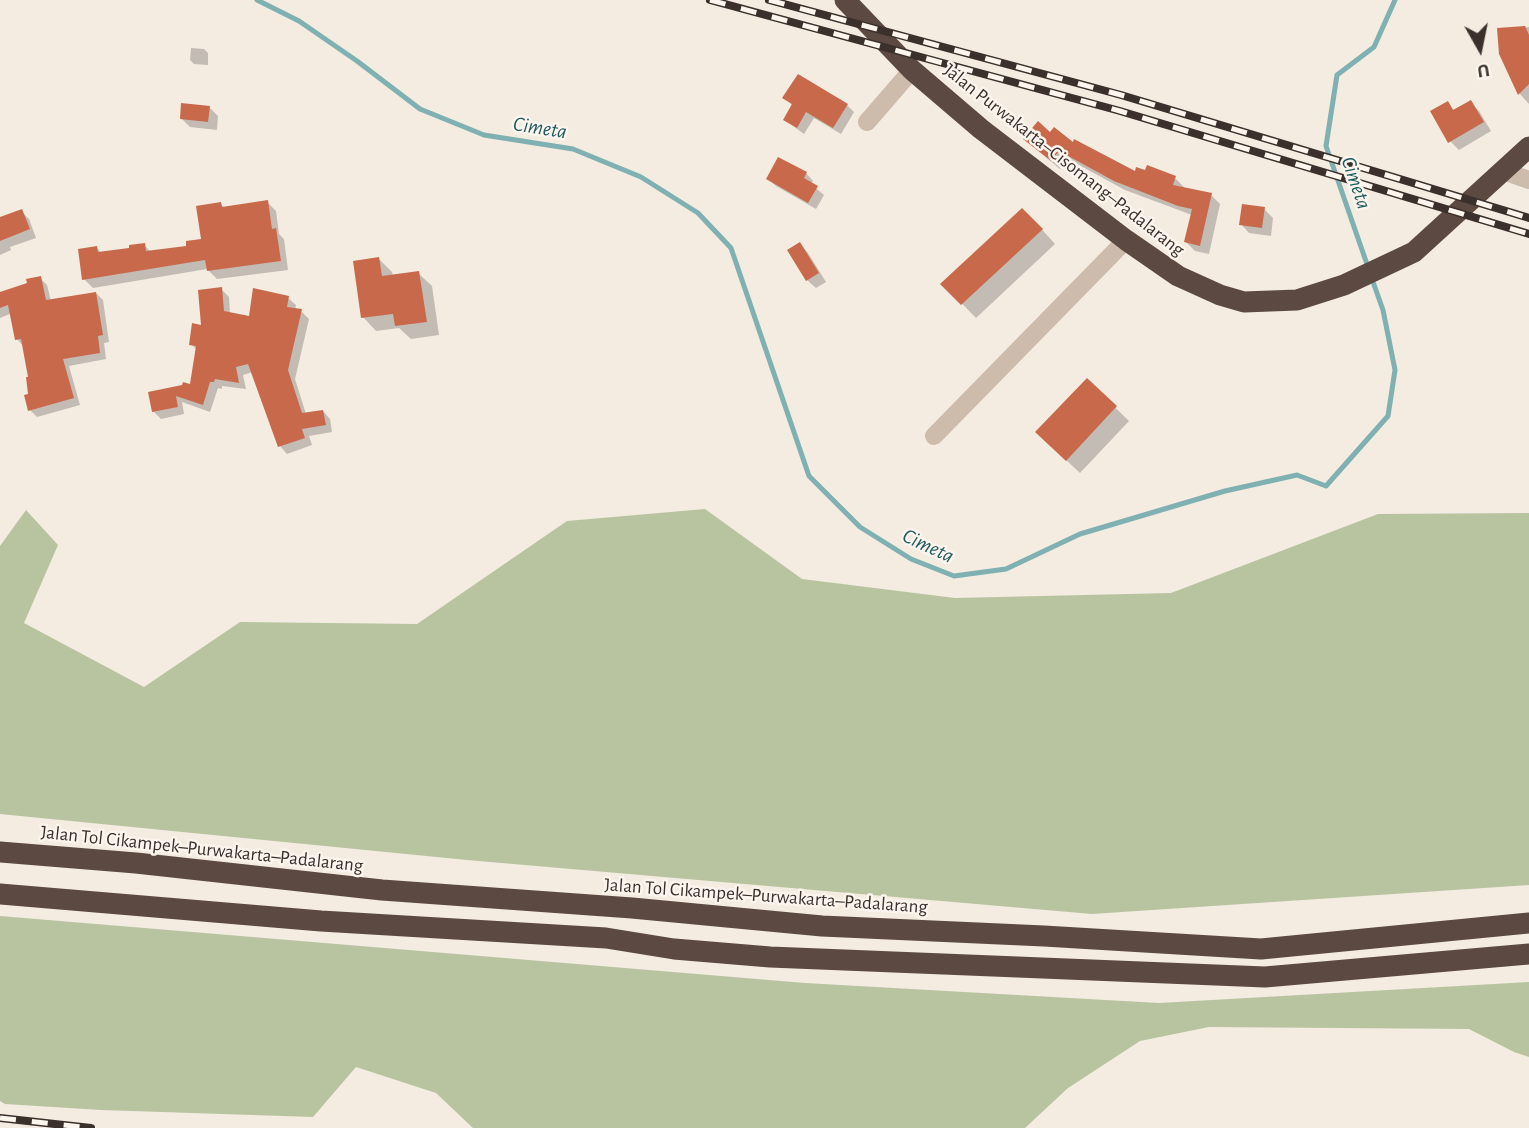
<!DOCTYPE html>
<html>
<head>
<meta charset="utf-8">
<style>
	body { margin:0 }
	#map { position:relative; width:1529px; height:1128px; overflow:hidden; background:#f4ebe1; font-family:"Alegreya Sans",sans-serif }
	canvas { display:block }
	.north { position:absolute; left:1445px; top:14px; width:70px; height:70px; -webkit-text-stroke:5px #fbf5ee; paint-order:stroke; rotate:171deg; font-size:19px; font-weight:700; line-height:28px; text-align:center; color:#3b302b }
	.north::after { content:''; display:block; margin:auto; width:24px; height:32px; background:#3b302b; clip-path:polygon(50% 0,100% 100%,50% 72%,0 100%) }
</style>
</head>
<body>
<div id="map">
<canvas width="1529" height="1128"></canvas>
<div class="north">U</div>
</div>
<script>
const g = document.querySelector('canvas').getContext('2d');
g.lineJoin = 'round';
function paint(path, color) { g.fillStyle = color; g.fill(path, 'evenodd'); }
const poly = rows => new Path2D(rows.map(r => 'M' + r).join(''));
function trace(path, color, width, dash) { g.strokeStyle = color; g.lineWidth = width; g.lineCap = dash ? 'butt' : 'round'; g.setLineDash(dash || []); g.stroke(path); }
function label(font, color, halo, rows, align = 'center') {
  g.font = font + ' "Alegreya Sans",sans-serif'; g.lineWidth = 5; g.setLineDash([]); g.textBaseline = 'middle'; g.strokeStyle = halo; g.fillStyle = color; for (const [text, x, y, turn = 0] of rows) {
    g.save(); g.translate(x, y); g.rotate((+turn || 0) * Math.PI / 180); g.textAlign = isNaN(turn) ? turn : align; if (halo) g.strokeText(text, 0, 0); g.fillText(text, 0, 0); g.restore();
  }
}
paint(poly([
	[705,509,802,579,955,598,1171,593,1378,514,1529,513,1529,885,1092,914,467,860,0,814,0,546,26,510,58,545,24,623,144,687,240,622,417,624,567,521],
	[0,916,805,983,1159,1003,1529,982,1529,1057,1514,1052,1469,1029,1209,1027,1140,1041,1068,1088,1025,1128,473,1128,436,1093,356,1067,313,1117,101,1110,5,1104,0,1101]
]), '#b8c4a0');
paint(poly([
	[1529,27,1529,104,1520,94,1501,54,1499,30],
	[191,48,204,49,208,53,208,65,194,64,190,60],
	[785,98,847,105,854,112,841,134,814,118,804,134,785,120,792,105],
	[1470,102,1479,111,1491,131,1459,150,1450,141,1447,103,1455,111],
	[209,107,218,116,217,130,190,127,181,118],
	[1050,134,1135,174,1175,178,1184,187,1183,189,1211,195,1220,204,1209,254,1195,251,1186,242,1192,215,1125,190,1068,159,1060,169,1034,147],
	[806,173,813,181,811,184,824,195,816,209,776,186,768,179],
	[267,202,276,211,279,234,284,239,288,270,217,279,207,269,93,288,84,279,97,248,102,254,131,250,144,245,151,252,188,248,203,240,220,204,225,208],
	[1264,209,1273,218,1271,236,1249,233,1241,224],
	[21,211,29,219,36,238,10,247,11,250,0,255,0,222],
	[1036,223,1055,244,976,318,943,284],
	[800,244,808,253,826,282,816,288,807,280],
	[379,259,392,272,393,276,418,273,432,286,439,335,411,339,399,328,376,331,363,317],
	[40,278,47,285,51,301,96,293,103,300,109,342,104,343,106,359,69,366,80,405,37,417,30,410,30,378,24,347,17,339,12,313,0,318,0,294,29,285],
	[221,289,229,297,230,314,251,318,288,298,296,305,295,310,301,311,309,319,295,379,306,414,323,411,330,419,332,432,309,436,312,445,287,454,280,446,253,372,243,375,246,389,222,386,222,389,218,388,210,412,182,402,184,414,161,419,153,411,150,394,191,387,197,350,191,344,203,327],
	[1087,380,1129,421,1080,473,1051,446]
]), '#0003');
trace(poly([
	[257,0,299,21,357,61,420,109,484,135,573,149,641,177,698,213,731,248,809,476,860,527,911,559,954,576,1006,569,1080,534,1225,491,1297,475,1326,486,1388,416,1395,370,1383,310,1372,279],
	[1369,270,1326,146,1337,75,1374,47,1395,0]
]), '#7fb0b2', 5);
paint(poly([
	[1525,26,1529,35,1529,84,1518,95,1499,54,1497,28],
	[798,74,848,104,833,128,806,112,797,128,783,120,792,104,782,98],
	[1471,100,1484,122,1448,143,1430,111,1448,101,1453,110],
	[181,103,210,106,208,122,180,119],
	[1038,121,1050,132,1054,127,1073,142,1074,139,1135,171,1136,167,1145,170,1147,165,1176,176,1173,185,1212,193,1200,246,1184,242,1192,209,1178,206,1114,181,1059,151,1051,161,1023,139],
	[778,157,807,172,804,178,818,186,808,203,766,179],
	[268,200,272,229,276,228,281,261,207,271,205,260,82,280,78,249,97,246,98,252,129,248,129,245,145,243,146,251,186,246,186,241,201,239,196,206,221,202,222,207],
	[1242,204,1265,207,1262,228,1239,225],
	[1022,208,1043,229,961,305,940,284],
	[22,209,30,229,0,241,0,217],
	[800,242,819,273,806,281,787,250],
	[379,257,382,276,419,271,427,322,395,326,393,314,361,318,353,261],
	[41,276,46,300,96,292,103,335,98,336,100,353,63,359,74,398,28,411,24,395,28,394,26,377,28,377,21,339,15,340,8,305,0,308,0,292,27,283,26,279],
	[222,287,224,311,249,316,253,288,289,296,287,307,302,309,288,370,302,413,323,410,326,425,302,429,305,438,278,447,248,364,236,367,239,383,215,379,214,382,210,382,203,405,176,396,178,407,152,412,148,392,182,385,183,382,190,384,196,346,189,345,192,323,201,325,198,290],
	[1087,378,1117,406,1066,461,1035,432]
]), '#c8694b');
trace(poly([
	[867,122,912,70],
	[1503,171,1529,180],
	[934,436,1126,240]
]), '#cdbbac', 18);
trace(poly([
	[845,0,912,70,981,129,1126,240,1178,276,1220,295,1244,302,1297,300,1344,285,1414,252,1529,147],
	[0,852,136,863,382,890,632,908,822,926,1044,936,1261,949,1529,923],
	[0,894,321,921,606,938,674,949,770,957,1265,977,1529,954]
]), '#5c4a42', 21);
const rail = poly([
	[710,0,1120,111,1529,234],
	[769,0,1121,95,1529,218],
	[0,1118,91,1128]
]);
trace(rail, '#3b302b', 8);
trace(rail, '#fbf5ee', 5, [16]);
label('19px', '#3b302b', '#fbf5ee', [
	["Jalan Purwakarta–Cisomang–Padalarang",1064,160,38],
	["Jalan Tol Cikampek–Purwakarta–Padalarang",202,849,6],
	["Jalan Tol Cikampek–Purwakarta–Padalarang",766,896,4]
]);
label('italic 21px', '#1f5a5e', '#fbf5ee', [
	["Cimeta",540,128,9],
	["Cimeta",1356,183,71],
	["Cimeta",928,546,25]
]);
</script>
</body>
</html>
